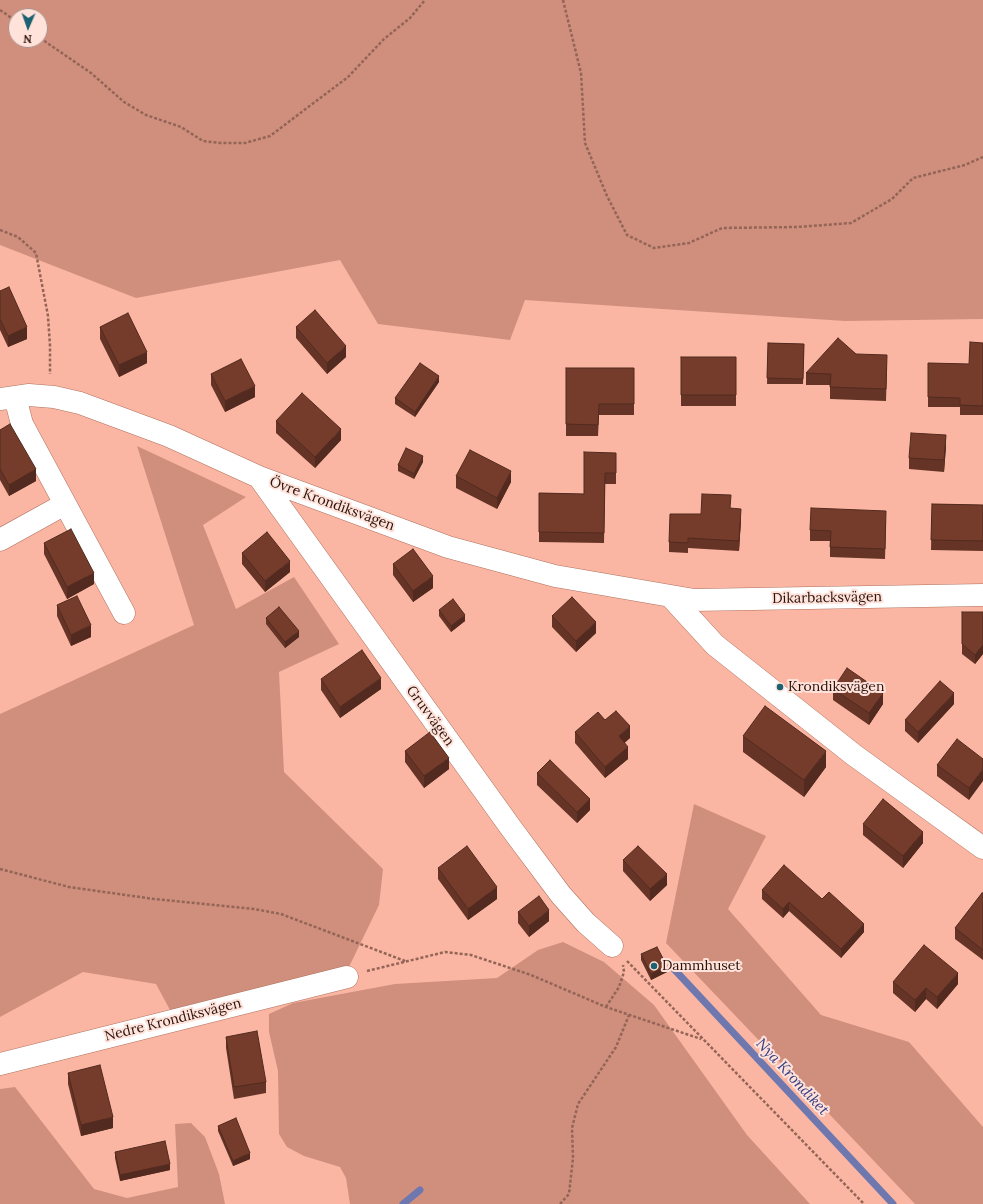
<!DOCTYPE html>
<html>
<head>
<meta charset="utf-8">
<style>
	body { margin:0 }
	#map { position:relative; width:983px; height:1204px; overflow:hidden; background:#fab6a2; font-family:Lora,serif }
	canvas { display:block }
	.north { position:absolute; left:8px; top:8px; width:40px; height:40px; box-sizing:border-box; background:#ffe2da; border:1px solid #aa8f87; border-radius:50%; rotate:182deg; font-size:11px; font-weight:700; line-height:16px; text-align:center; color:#2a120b }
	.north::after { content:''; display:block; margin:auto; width:14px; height:18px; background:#1a6171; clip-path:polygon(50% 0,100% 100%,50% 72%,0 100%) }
</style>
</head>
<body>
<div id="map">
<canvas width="983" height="1204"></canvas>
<div class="north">N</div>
</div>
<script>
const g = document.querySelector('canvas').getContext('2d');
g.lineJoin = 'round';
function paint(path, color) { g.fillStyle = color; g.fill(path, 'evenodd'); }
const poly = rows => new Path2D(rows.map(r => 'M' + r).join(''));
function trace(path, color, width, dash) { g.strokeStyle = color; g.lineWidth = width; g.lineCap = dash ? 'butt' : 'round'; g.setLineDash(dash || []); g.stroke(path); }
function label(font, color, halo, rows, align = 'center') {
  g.font = font + ' Lora,serif'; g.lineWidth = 4; g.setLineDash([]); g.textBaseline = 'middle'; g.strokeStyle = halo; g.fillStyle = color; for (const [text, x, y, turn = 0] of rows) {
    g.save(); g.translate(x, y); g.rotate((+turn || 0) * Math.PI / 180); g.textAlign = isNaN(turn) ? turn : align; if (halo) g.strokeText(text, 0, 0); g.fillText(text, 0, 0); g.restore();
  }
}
paint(poly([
	[0,0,983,0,983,319,845,321,525,300,510,340,378,324,340,260,136,298,0,245],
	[16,16,40,16,40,40,16,40],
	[137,446,246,497,203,525,236,609,294,577,339,644,279,672,284,772,383,869,379,905,345,975,170,1010,156,984,83,972,0,1017,0,714,194,625],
	[694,804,766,836,728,909,821,1015,909,1042,983,1127,983,1204,915,1204,666,943],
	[563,942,604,962,654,1005,747,1135,810,1204,350,1204,346,1178,340,1167,304,1156,287,1147,279,1134,278,1071,269,1032,269,1014,293,1003,395,984,497,978,538,950],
	[15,1087,94,1189,127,1198,178,1187,175,1124,191,1123,205,1137,219,1174,225,1204,0,1204,0,1089]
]), '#d08f7d');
trace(poly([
	[673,968,893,1204],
	[403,1204,420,1190]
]), '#6e77ae', 7);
const minor = poly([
	[15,397,22,424,124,613],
	[0,399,29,395,54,397,80,403,169,436,259,477,448,547,555,576,694,600,983,595],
	[259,477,511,828,561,895,586,923,612,946],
	[0,540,65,504],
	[671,597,715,645,854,755,983,848],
	[0,1064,347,977]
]);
trace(minor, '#af715f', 23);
trace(poly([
	[563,0,581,73,585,143,607,196,627,235,654,248,689,243,722,228,797,227,851,223,892,199,913,178,965,165,983,157],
	[0,10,16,21],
	[40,38,91,73,124,102,146,115,181,127,203,141,220,143,245,143,270,136,348,77,384,39,410,18,425,0],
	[0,230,18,237,36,253,48,316,50,346,50,374],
	[0,869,69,887,154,899,254,909,281,914,405,961],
	[627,961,864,1204],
	[367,971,445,952,471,955,531,975,606,1007,701,1039],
	[606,1007,619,987,624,972,623,965],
	[560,1204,569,1194,573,1158,572,1128,578,1104,616,1047,629,1015]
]), '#936557', 2.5, [3, 2]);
trace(minor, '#fff', 22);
paint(poly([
	[0,291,27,339,8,347,0,330],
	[100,327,147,363,119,377,100,339],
	[296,327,346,357,327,374,296,338],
	[768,343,804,344,803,384,767,384],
	[983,343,983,415,960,415,960,407,928,407,928,363,969,364],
	[681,357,736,357,736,406,681,406],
	[887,367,886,401,830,399,830,385,806,385,806,373],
	[566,368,634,368,634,415,599,415,598,436,566,436],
	[211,374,255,397,225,412,211,385],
	[439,382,415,417,395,404,395,398],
	[276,421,341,440,315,468,276,433],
	[0,430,36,481,9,496,0,480],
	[946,446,944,472,909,469,909,458],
	[616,453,616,484,605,484,604,543,539,542,539,493,584,494],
	[423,462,414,479,398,471,398,465],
	[456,476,511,482,497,509,456,488],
	[932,504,983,505,983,551,931,550],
	[731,508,741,519,739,551,688,548,688,553,669,552,669,542,701,514],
	[886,521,885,559,830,557,830,541,810,541,810,530],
	[44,543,94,584,67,599,44,554],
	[242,553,290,572,265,592,242,564],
	[393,564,433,588,413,602,393,575],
	[57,605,91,637,71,646,57,616],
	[439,610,465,621,451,632,439,616],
	[962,612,983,612,983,654,975,664,962,654],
	[552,616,596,633,576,652,552,627],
	[266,618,299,637,285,648,266,624],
	[321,679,381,689,340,718,321,690],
	[833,689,883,704,869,725,833,700],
	[954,704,918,743,905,731,905,720],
	[575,732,630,738,624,743,628,759,605,778,575,743],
	[743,736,826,767,804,797,743,752],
	[405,751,449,769,424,788,405,762],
	[983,759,969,800,937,776,937,765],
	[537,773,590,810,577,823,537,785],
	[863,824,923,843,903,868,863,835],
	[623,860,667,885,650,901,623,871],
	[438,868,497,899,468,920,438,879],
	[762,890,822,899,864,932,841,958,789,911,783,918,762,899],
	[983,893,983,960,955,939,955,928],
	[518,912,549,921,529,937,518,923],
	[641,954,667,972,651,980,641,960],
	[893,982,958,984,937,1009,926,999,915,1012,893,993],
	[226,1037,266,1082,266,1093,234,1099,226,1048],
	[68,1073,113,1128,81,1136,68,1084],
	[218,1126,250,1159,233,1166,218,1131],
	[115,1152,170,1170,120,1181,115,1158]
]), '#653426');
paint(poly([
	[27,327,27,339,8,347,8,336],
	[346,346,346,357,327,374,327,363],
	[147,352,147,363,119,377,119,365],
	[439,376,439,382,415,417,415,412],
	[255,386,255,397,225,412,225,401],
	[341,429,341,440,315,468,315,457],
	[946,435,946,446,944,472,944,460],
	[423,456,423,462,414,479,414,474],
	[36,469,36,481,9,496,9,485],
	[511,471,511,482,497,509,497,498],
	[741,509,741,519,739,551,739,541],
	[290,561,290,572,265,592,265,581],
	[94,573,94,584,67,599,67,587],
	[433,576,433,588,413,602,413,591],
	[465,615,465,621,451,632,451,626],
	[596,622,596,633,576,652,576,641],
	[91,625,91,637,71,646,71,635],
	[299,631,299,637,285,648,285,642],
	[983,645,983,654,975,664,975,655],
	[381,678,381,689,340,718,340,707],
	[883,693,883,704,869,725,869,713],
	[954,693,954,704,918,743,918,732],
	[630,726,630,738,619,748,619,736],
	[628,747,628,759,605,778,605,767],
	[826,751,826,767,804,797,804,780],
	[449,758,449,769,424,788,424,776],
	[983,769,983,781,969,800,969,788],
	[590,799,590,810,577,823,577,812],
	[923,832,923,843,903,868,903,856],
	[667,874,667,885,650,901,650,889],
	[497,887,497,899,468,920,468,909],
	[789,902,789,911,783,918,783,909],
	[549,910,549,921,529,937,529,926],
	[864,924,864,932,841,958,841,949],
	[667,966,667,972,651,980,651,974],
	[958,973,958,984,937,1009,937,997],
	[926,988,926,999,915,1012,915,1000],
	[113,1117,113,1128,81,1136,81,1125],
	[250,1153,250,1159,233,1166,233,1161],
	[170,1164,170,1170,120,1181,120,1175]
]), '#522a1f');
const building = poly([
	[9,287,27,327,8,336,0,319,0,291,9,287],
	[315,310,346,346,327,363,296,327,315,310],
	[128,313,147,352,119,365,100,327,128,313],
	[838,338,856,354,887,355,886,389,830,387,831,374,806,373,838,338],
	[970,342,983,343,983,406,960,405,960,398,928,397,928,363,969,364,970,342],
	[768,343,804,344,803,379,767,378,768,343],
	[681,357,736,357,736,395,681,395,681,357],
	[241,359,255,386,225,401,211,374,241,359],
	[420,363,439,376,415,412,395,398,420,363],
	[566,368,634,368,634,404,599,404,598,425,566,424,566,368],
	[302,393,341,429,315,457,276,421,302,393],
	[10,424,36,469,9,485,0,469,0,430,10,424],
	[911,433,946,435,944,460,909,458,911,433],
	[406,448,423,456,414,474,398,465,406,448],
	[470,450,511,471,497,498,456,476,470,450],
	[584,452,616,453,616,473,605,473,604,533,539,532,539,493,584,494,584,452],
	[702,494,731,495,730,508,741,509,739,541,688,538,688,543,669,542,670,514,701,514,702,494],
	[932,504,983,505,983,541,931,540,932,504],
	[811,508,886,511,885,549,830,547,831,531,810,530,811,508],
	[71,529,94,573,67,587,44,543,71,529],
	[267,532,290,561,265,581,242,553,267,532],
	[413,549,433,576,413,591,393,564,413,549],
	[77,596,91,625,71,635,57,605,77,596],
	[572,597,596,622,576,641,552,616,572,597],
	[453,599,465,615,451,626,439,610,453,599],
	[279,607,299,631,285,642,266,618,279,607],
	[962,612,983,612,983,645,975,655,962,644,962,612],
	[362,650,381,678,340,707,321,679,362,650],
	[847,668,883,693,869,713,833,689,847,668],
	[940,681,954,693,918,732,905,720,940,681],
	[765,706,826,751,804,780,743,736,765,706],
	[616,711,630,726,619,736,628,747,605,767,575,732,598,712,605,720,616,711],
	[430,732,449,758,424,776,405,751,430,732],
	[957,739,983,759,983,769,969,788,937,765,957,739],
	[550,760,590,799,577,812,537,773,550,760],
	[883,799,923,832,903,856,863,824,883,799],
	[467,846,497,887,468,909,438,868,467,846],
	[638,846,667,874,650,889,623,860,638,846],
	[784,865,822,899,829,892,864,924,841,949,789,902,783,909,762,890,784,865],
	[982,893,983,893,983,950,955,928,982,893],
	[539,896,549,910,529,926,518,912,539,896],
	[924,945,958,973,937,997,926,988,915,1000,893,982,924,945],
	[657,947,667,966,651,974,641,954,657,947],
	[257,1031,266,1082,234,1087,226,1037,257,1031],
	[100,1065,113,1117,81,1125,68,1073,100,1065],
	[236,1118,250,1153,233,1161,218,1126,236,1118],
	[165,1141,170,1164,120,1175,115,1152,165,1141]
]);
paint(building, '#753c2c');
trace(building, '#522a1f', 1);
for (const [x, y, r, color] of [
	[780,687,4,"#1a6171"],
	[654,966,4,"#1a6171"]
]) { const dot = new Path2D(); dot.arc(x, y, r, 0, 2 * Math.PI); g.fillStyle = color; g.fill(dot); trace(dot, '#ffe2da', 1.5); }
label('14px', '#2a120b', '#ffe2da', [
	["Övre Krondiksvägen",332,504,20],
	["Dikarbacksvägen",827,598,-1],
	["Gruvvägen",430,716,54],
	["Nedre Krondiksvägen",173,1020,-14]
]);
label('14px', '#2a120b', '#ffe2da', [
	["Krondiksvägen",788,687],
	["Dammhuset",662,966]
], 'left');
label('italic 15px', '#373c82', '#ffe2da', [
	["Nya Krondiket",792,1077,47]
]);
</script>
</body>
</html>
